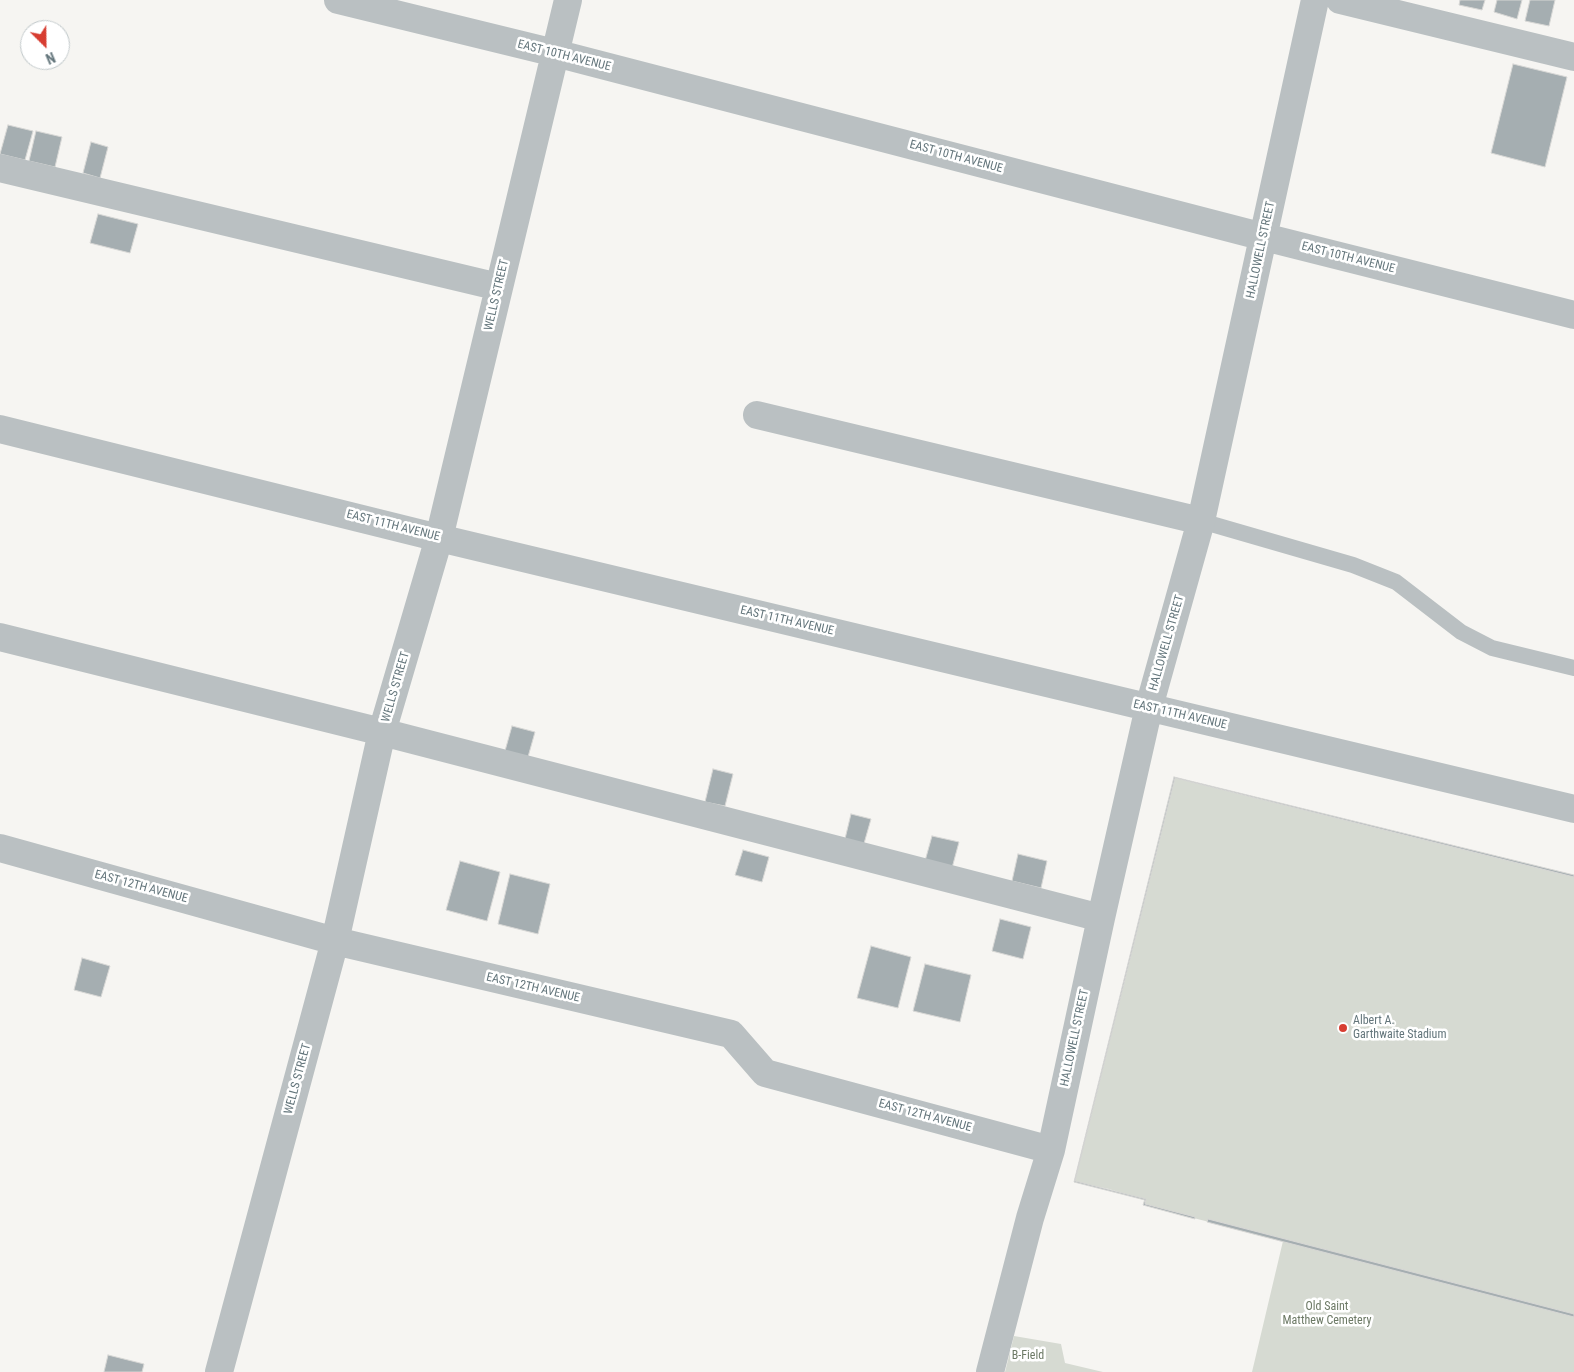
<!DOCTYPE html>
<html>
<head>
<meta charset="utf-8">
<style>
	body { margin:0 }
	#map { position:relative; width:1574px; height:1372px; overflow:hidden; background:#f6f5f2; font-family:"Roboto Condensed",sans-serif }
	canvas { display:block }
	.north { position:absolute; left:20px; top:20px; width:50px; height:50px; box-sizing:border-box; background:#fff; border:1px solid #c1c8ca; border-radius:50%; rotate:157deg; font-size:14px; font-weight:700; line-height:20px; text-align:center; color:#63757b }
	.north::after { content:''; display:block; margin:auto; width:18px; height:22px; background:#d73d31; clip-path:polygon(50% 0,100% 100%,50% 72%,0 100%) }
</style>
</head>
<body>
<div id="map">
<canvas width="1574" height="1372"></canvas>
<div class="north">N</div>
</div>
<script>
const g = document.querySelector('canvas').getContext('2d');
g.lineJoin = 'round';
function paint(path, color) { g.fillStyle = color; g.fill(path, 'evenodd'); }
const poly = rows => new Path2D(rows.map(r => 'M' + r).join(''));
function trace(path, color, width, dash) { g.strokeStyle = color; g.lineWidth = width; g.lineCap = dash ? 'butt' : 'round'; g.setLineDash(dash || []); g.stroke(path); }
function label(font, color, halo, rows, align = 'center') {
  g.font = font + ' "Roboto Condensed",sans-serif'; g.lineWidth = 5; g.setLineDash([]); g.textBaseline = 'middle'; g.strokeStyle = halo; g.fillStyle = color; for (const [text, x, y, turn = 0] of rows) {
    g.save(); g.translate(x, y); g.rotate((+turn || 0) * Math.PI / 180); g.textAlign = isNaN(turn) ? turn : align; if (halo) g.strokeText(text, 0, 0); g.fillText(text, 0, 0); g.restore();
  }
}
paint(poly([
	[1174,777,1574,875,1574,1372,1252,1372,1283,1241,1143,1205,1144,1200,1109,1189,1074,1182],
	[1014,1336,1061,1344,1065,1363,1103,1372,1005,1372]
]), '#d6dad2');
const building = poly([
	[1460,0,1485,0,1482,10,1459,5,1460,0],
	[1497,0,1522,0,1517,19,1494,12,1497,0],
	[1530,0,1555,0,1549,26,1525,21,1530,0],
	[1513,64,1567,77,1545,167,1491,153,1513,64],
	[8,125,33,131,25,160,0,154,8,125],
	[36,131,62,137,55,167,29,161,36,131],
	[91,142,108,147,100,178,83,173,91,142],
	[98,214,138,224,130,253,90,243,98,214],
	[512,726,535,732,526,764,503,758,512,726],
	[713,769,733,774,725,806,705,802,713,769],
	[1174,777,1574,875,1574,877,1175,778,1075,1181,1146,1199,1145,1204,1195,1217,1195,1219,1143,1205,1145,1200,1074,1182,1174,777],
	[851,814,871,819,863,847,844,843,851,814],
	[932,836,959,842,952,868,925,861,932,836],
	[743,850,769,857,762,882,735,875,743,850],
	[1018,854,1047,861,1041,888,1012,881,1018,854],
	[460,861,500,872,487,921,446,910,460,861],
	[510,874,550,884,538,934,498,924,510,874],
	[1000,919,1031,927,1023,959,992,951,1000,919],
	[871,946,911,957,898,1008,857,998,871,946],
	[82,958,110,966,101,997,74,990,82,958],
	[925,964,971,975,960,1022,913,1011,925,964],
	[1208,1219,1574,1314,1574,1317,1207,1222,1208,1219],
	[108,1355,144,1364,142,1372,104,1372,108,1355]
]);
paint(building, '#a5aeb1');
trace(building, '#d7d7d5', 1);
trace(poly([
	[1201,521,1353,565,1396,582,1461,632,1492,648,1574,668]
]), '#bac0c2', 16);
trace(poly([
	[338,0,555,53,1264,237,1574,315],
	[1340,0,1574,57],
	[0,168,499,287],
	[757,415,1201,521],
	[0,429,439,538,1574,809],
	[0,637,382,732,1101,918],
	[0,848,335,941,731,1034,765,1073,1051,1150],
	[219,1372,335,941,382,732,439,538,568,0],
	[990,1372,1030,1218,1051,1150,1101,918,1149,707,1201,521,1315,0]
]), '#bac0c2', 28);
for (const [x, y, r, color] of [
	[1343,1028,5,"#d73d31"]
]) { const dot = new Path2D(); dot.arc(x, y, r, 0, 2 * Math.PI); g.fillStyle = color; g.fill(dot); trace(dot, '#fff', 2); }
label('12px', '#63757b', '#fff', [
	["EAST 10TH AVENUE",564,56,14],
	["EAST 10TH AVENUE",956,157,15],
	["HALLOWELL STREET",1261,250,-78],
	["EAST 10TH AVENUE",1348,258,14],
	["WELLS STREET",497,295,-77],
	["EAST 11TH AVENUE",393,526,14],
	["EAST 11TH AVENUE",787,621,13],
	["HALLOWELL STREET",1167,643,-74],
	["WELLS STREET",396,687,-74],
	["EAST 11TH AVENUE",1180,715,13],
	["EAST 12TH AVENUE",141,887,15],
	["EAST 12TH AVENUE",533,988,13],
	["HALLOWELL STREET",1075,1038,-78],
	["WELLS STREET",298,1079,-75],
	["EAST 12TH AVENUE",925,1116,15]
]);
label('12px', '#63757b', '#fff', [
	["Albert A.",1353,1021],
	["Garthwaite Stadium",1353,1035]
], 'left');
label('12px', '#6c7965', '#fff', [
	["Old Saint",1327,1307],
	["Matthew Cemetery",1327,1321],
	["B-Field",1028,1356]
]);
</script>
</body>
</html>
